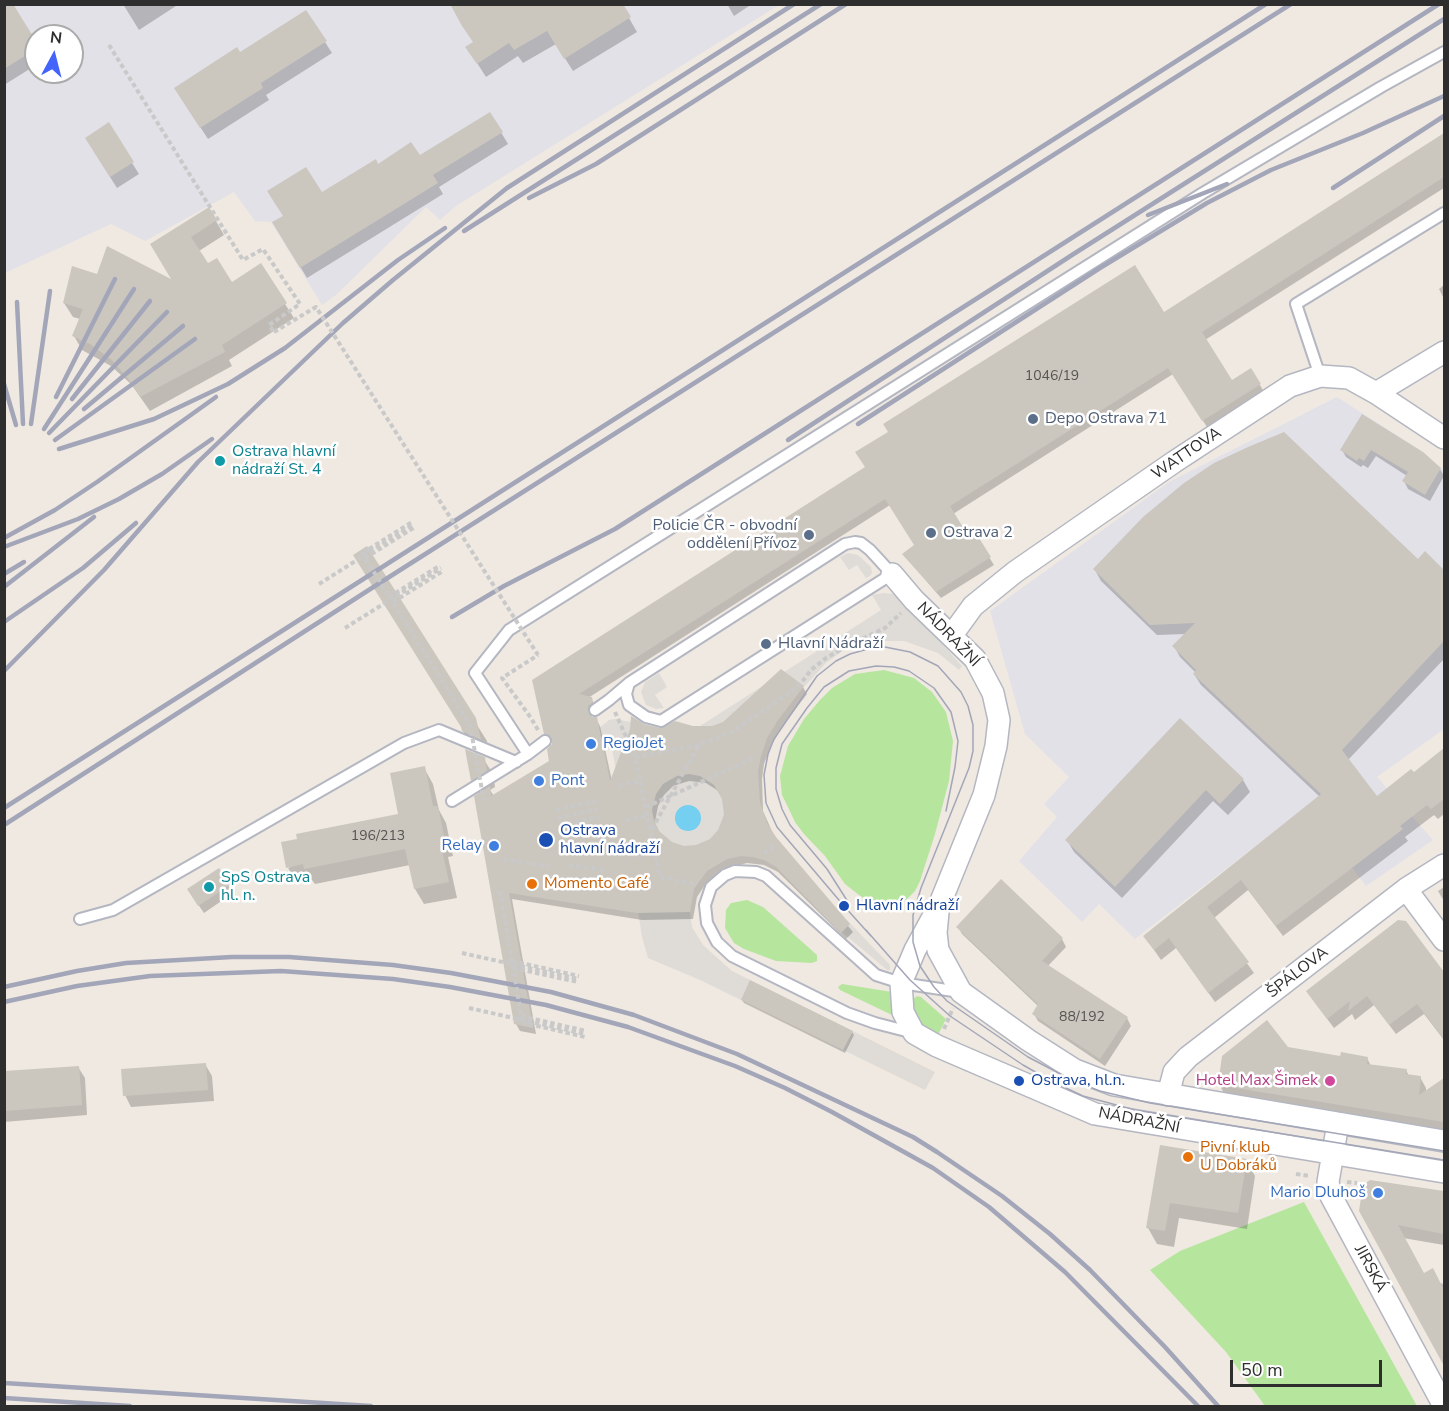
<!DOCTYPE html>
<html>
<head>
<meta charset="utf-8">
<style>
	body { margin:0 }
	#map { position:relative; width:1449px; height:1411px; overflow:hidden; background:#efe9e1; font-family:"Nunito Sans",sans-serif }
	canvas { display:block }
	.frame { position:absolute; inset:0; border:6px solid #2e2e2e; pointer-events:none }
	.north { position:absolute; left:24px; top:24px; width:60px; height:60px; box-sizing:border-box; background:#fff; border:2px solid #ababab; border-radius:50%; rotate:7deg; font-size:16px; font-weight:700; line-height:24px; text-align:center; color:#2e2e2e }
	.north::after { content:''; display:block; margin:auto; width:21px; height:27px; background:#4264fb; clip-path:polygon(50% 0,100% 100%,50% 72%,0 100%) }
	.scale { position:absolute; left:1230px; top:1360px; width:152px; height:27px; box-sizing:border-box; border:3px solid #2e2e2e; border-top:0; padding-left:8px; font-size:18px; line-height:21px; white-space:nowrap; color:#2e2e2e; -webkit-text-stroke:4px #fff; paint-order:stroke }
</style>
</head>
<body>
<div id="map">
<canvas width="1449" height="1411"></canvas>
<div class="frame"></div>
<div class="north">N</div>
<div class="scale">50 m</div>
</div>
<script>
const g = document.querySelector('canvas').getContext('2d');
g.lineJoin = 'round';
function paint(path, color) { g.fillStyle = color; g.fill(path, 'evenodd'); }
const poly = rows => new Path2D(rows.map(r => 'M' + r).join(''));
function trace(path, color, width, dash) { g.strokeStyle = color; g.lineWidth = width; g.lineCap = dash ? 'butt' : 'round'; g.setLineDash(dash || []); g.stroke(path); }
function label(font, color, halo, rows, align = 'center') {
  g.font = font + ' "Nunito Sans",sans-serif'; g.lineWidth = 5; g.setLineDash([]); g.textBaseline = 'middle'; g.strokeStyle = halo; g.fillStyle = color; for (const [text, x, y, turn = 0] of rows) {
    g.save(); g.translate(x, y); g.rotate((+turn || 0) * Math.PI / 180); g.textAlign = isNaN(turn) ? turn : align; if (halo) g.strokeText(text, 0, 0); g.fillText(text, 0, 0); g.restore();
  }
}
paint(poly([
	[5,5,779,5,456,206,440,220,426,207,336,295,322,305,271,222,255,221,234,192,145,241,111,224,5,273],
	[36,36,72,36,72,72,36,72],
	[1337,397,1423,452,1444,471,1444,729,1377,777,1433,840,1366,886,1306,807,1135,939,1099,904,1082,922,1019,861,1057,817,1044,804,1069,777,1025,734,990,611,1169,482]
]), '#e3e1e8');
paint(poly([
	[884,670,914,678,932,692,946,712,953,741,949,781,935,834,920,881,915,891,906,900,890,908,875,905,859,895,845,884,825,856,804,834,795,822,787,805,782,795,780,776,788,746,804,719,820,700,832,688,855,674],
	[747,900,763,907,817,955,817,961,812,963,776,961,744,949,734,943,725,928,726,910,731,903],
	[842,984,892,992,896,1015,892,1015,840,990,838,987],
	[917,996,921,997,946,1019,936,1039,926,1033,914,1014,912,1003,913,999],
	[1304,1202,1417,1406,1265,1406,1226,1352,1150,1270,1180,1251]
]), '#b6e59e');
paint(poly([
	[848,553,858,555,871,567,872,573,870,576,866,578,857,565,849,570,840,557],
	[884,593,894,594,900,597,962,666,959,670,938,653,904,641,875,641,841,652,826,663,804,687,801,684,774,718,755,764,763,823,843,922,846,919,890,965,890,970,887,970,837,928,776,867,754,851,704,865,683,912,690,912,692,927,703,945,732,971,935,1072,925,1090,700,980,648,958,642,937,635,892,639,890,612,749,604,750,599,728,609,720,615,719,631,722,658,753,881,610,872,595],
	[659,673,667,687,655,695,664,708,656,709,646,705,641,692,645,682]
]), '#dfdcd8');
paint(poly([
	'675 818a13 13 0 1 1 26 0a13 13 0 1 1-26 0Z'
]), '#75cff0');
paint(poly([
	[4,4,36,44,36,65,4,85],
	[123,4,179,4,139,30],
	[621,4,637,32,573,71,556,44,523,63,518,56,486,77,467,47],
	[727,4,752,4,734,16],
	[325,42,332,53,266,95,269,100,208,139,182,99,240,54],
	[490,114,508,144,439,187,443,194,307,278,274,223,321,194,378,166,420,157],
	[1444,134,1444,188,1205,340,1232,382,1251,370,1264,392,1207,427,1173,374,953,514,967,536,973,532,994,565,941,598,904,555,916,546,890,505,588,698,591,699,596,706,591,718,596,719,600,726,612,781,643,725,660,730,712,728,724,723,781,671,803,687,807,694,782,727,771,746,764,764,762,779,763,811,775,838,853,932,846,939,778,872,764,865,747,863,727,868,707,882,697,897,693,919,642,920,512,899,536,1034,520,1031,516,1024,480,794,472,780,483,758,493,774,495,787,490,790,494,796,551,761,554,741,550,740,545,733,534,681,1164,314],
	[689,781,706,783,720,792,725,806,723,823,714,837,704,844,688,848,675,845,658,831,655,822,658,806,664,795,673,786],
	[93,150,132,163,139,174,117,188],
	[209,209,224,235,199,251,208,265,231,284,260,265,294,318,229,360,232,366,150,411,131,384,111,366,82,350,74,336,80,319,73,317,64,303,98,276,174,282,160,259],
	[1444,285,1444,299,1439,289],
	[1363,416,1440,469,1444,476,1430,501,1408,489,1404,481,1407,476,1376,456,1368,468,1363,465,1361,467,1346,457,1342,450],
	[1425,553,1444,572,1444,659,1348,760,1377,798,1444,753,1444,814,1438,819,1434,815,1405,837,1408,841,1283,936,1248,890,1214,918,1254,973,1215,1002,1176,948,1161,960,1145,937,1320,797,1201,685,1194,674,1196,673,1180,657,1174,646,1186,634,1157,635,1101,581,1095,570,1418,561],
	[1181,720,1243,780,1250,792,1228,815,1213,801,1122,898,1074,852,1067,840],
	[477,725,487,741,489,754,473,747,463,731,463,729],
	[424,768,433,784,439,810,446,823,453,856,448,857,457,898,424,904,415,889,410,865,315,884,312,880,297,883,288,868,400,815],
	[218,870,233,893,204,913,193,897],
	[1001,882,1062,939,1066,947,1048,966,1127,1018,1131,1026,1105,1066,1038,1021,1034,1014,1038,1006,962,934,958,927],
	[1444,887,1444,901,1438,891],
	[1405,922,1444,974,1444,1040,1424,1014,1396,1034,1374,1005,1355,1020,1352,1014,1334,1028,1307,992],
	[742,1000,852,1032,854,1035,845,1053,744,1003],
	[1287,1048,1341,1057,1367,1058,1371,1066,1406,1070,1409,1076,1420,1077,1426,1088,1426,1092,1442,1081,1444,1081,1444,1130,1225,1095,1219,1084],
	[205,1064,212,1076,214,1101,131,1107,125,1095],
	[78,1067,85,1078,87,1115,4,1122,4,1073],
	[1161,1146,1246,1160,1255,1176,1247,1229,1179,1218,1174,1247,1157,1244,1148,1228],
	[1370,1181,1444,1193,1444,1245,1403,1238,1424,1275,1440,1284,1442,1283,1444,1287,1444,1363,1360,1211]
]), '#0003');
paint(poly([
	[4,4,13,4,36,41,36,49,4,69],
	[450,4,623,4,631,17,564,59,547,31,514,50,509,43,477,64,465,47,473,42,462,26],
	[306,10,327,41,261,83,263,88,200,128,174,88,237,47,240,52],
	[490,112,503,132,433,175,438,183,300,268,272,222,283,216,267,191,306,167,322,192,376,159,378,164,411,142,420,155],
	[109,122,134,162,110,177,85,138],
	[1444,133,1444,177,1202,332,1232,380,1251,368,1261,384,1202,421,1168,368,950,506,967,534,974,530,991,557,936,592,902,554,914,545,885,499,579,694,592,697,593,702,588,706,588,711,591,717,597,717,610,781,630,729,631,716,644,724,660,728,675,721,693,726,712,726,723,722,781,669,804,686,778,720,767,738,761,756,758,771,760,802,767,823,776,837,850,924,841,933,776,867,764,860,753,857,742,856,727,859,707,871,694,889,690,912,637,913,509,893,533,1028,514,1024,474,796,490,786,491,796,549,761,547,749,552,744,552,739,548,734,544,734,532,680,865,467,855,452,888,432,883,424,1135,265,1164,312],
	[689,774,700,776,714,785,722,799,724,815,718,830,710,839,696,845,684,846,672,842,660,832,654,821,652,810,656,794,663,784,677,776],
	[209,207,217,220,191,237,208,263,217,258,232,282,261,263,287,303,222,345,225,352,140,397,130,381,112,360,90,344,72,336,83,309,63,303,72,266,97,274,107,246,171,279,150,244],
	[1362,414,1423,452,1441,468,1425,495,1402,481,1408,472,1371,450,1364,461,1359,458,1357,461,1340,450],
	[1284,432,1418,559,1425,551,1444,570,1444,641,1342,750,1377,796,1411,769,1414,772,1444,748,1444,799,1431,809,1427,805,1400,826,1403,829,1276,926,1241,880,1207,907,1249,962,1208,993,1169,938,1154,950,1143,936,1321,794,1193,674,1196,670,1172,646,1195,623,1150,625,1093,569,1143,517,1184,483,1214,463,1248,447],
	[367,546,476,718,481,740,462,731,461,727,353,555],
	[1180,718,1244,779,1220,804,1206,790,1115,887,1065,840],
	[465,749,485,757,487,771,471,781],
	[425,766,433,806,438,806,445,841,440,842,449,882,414,889,405,849,304,869,303,864,286,868,281,842,297,839,296,834,398,814,390,773],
	[219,868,230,885,198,906,187,889],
	[1001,879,1063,938,1042,961,1128,1017,1100,1059,1032,1014,1038,1004,956,927],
	[1398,920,1406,921,1444,972,1444,1039,1417,1004,1389,1025,1367,996,1348,1011,1350,1001,1327,1019,1306,991],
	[750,980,853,1031,843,1050,741,1000],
	[1267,1020,1288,1047,1340,1056,1341,1052,1368,1057,1367,1064,1407,1069,1406,1074,1421,1076,1419,1095,1444,1078,1444,1122,1218,1085,1222,1056],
	[206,1063,208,1090,123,1096,121,1069],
	[79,1066,82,1105,4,1111,4,1071],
	[1160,1145,1247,1159,1238,1213,1170,1203,1165,1231,1146,1228],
	[1370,1180,1444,1191,1444,1234,1398,1225,1424,1273,1433,1268,1444,1290,1444,1366,1359,1211,1363,1185]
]), '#cbc7bf');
const service = poly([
	[1320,376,1296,304,1444,213],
	[595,710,609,700,629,683,845,544,855,542,861,543,870,550,892,574,661,721,646,717,629,705,626,694,629,683],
	[528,754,475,673,509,630,1203,193,1381,87,1444,52],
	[452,801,528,754,545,741],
	[80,919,113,910,404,743,439,730,516,762],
	[914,1033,875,1023,847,1013,732,956,717,942,707,923,705,905,711,887,725,875,735,871,756,872,766,876,876,975,901,983,960,992]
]);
const minor = poly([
	[1376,393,1444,352],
	[892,574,914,600,975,659,993,693,999,720,996,746,984,795,939,906,915,950,901,983,903,1012,914,1033,937,1046,1095,1114,1444,1172],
	[952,635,973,606,1015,572,1174,462,1290,386,1320,376,1349,378,1376,393,1444,438],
	[1406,889,1444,940],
	[938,912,936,933,938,950,961,992,1028,1040,1075,1070,1114,1085,1444,1141],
	[1168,1095,1174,1072,1188,1057,1406,889,1444,865],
	[1338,1123,1328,1182,1331,1196,1444,1406]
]);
trace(service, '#b4b7c1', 14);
trace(minor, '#b4b7c1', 24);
trace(poly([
	[109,45,243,260,263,249,300,304,269,325,274,332],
	[369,549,412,522],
	[365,558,415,527],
	[319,584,413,525],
	[389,597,439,566],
	[393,602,443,571],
	[345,628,441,568],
	[615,712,635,757],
	[538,730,531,718,502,678,538,655],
	[619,785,640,781],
	[646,807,756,757],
	[556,810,596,801],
	[558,818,598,809],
	[626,820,648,816],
	[560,825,600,817],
	[652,829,699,745],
	[764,854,776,844],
	[633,856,656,853],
	[503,859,550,867],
	[569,865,605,870],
	[694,884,660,877,635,757,699,745,732,732,798,687,811,670,826,658,849,645,885,628,901,613],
	[462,953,579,979],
	[512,961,579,976],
	[513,968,578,982],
	[469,1008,585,1034],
	[521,1016,586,1031],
	[529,1024,585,1037],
	[944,1029,953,1008],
	[1296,1174,1310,1176],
	[1347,1182,1357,1183]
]), '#c9c9c9', 4, [4.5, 3]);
trace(service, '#fff', 10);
trace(minor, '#fff', 21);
trace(poly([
	[848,902,827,869,790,825,782,809,776,789,776,768,782,744,807,708,824,687,849,671,876,666,894,667,909,671,934,688,951,712,958,741,955,767,946,811],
	[866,930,910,980,950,1016,1023,1065,1053,1082,1083,1096,1135,1110,1444,1160],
	[871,936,844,906,777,827,766,803,764,775,768,754,774,739,817,676,836,661,850,654,868,649,885,647,910,652,938,666,961,692,968,706,973,725,973,751,969,768,921,888,913,915,913,942,920,966,934,987,947,1001,1028,1057,1074,1081,1100,1091,1150,1103,1444,1151]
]), '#a3a6b8', 1.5);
trace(poly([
	[1333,188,1444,116],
	[529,198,596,164,846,4],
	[1148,215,1227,184],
	[464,231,821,4],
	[17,302,23,424],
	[4,384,16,425],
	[56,397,115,279],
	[72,399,150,301],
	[84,409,183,326],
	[31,424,50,291],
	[858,424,1100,268,1207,203,1271,170,1363,133,1444,96],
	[44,429,134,289],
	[49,433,167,312],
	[55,440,195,339],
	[788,440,1072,255,1444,19],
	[59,449,154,419,228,384,285,348,398,260,445,228],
	[4,538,55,510,97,482,216,397],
	[4,547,78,519,119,499,162,474,212,439],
	[4,574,24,562],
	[4,587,94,517],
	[452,617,504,586,615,529,1439,4],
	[4,622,83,568,136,523],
	[4,671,104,570,198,462,343,323,393,280,507,188,794,4],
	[4,808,1266,4],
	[4,825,375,586,1291,4],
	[4,987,77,971,126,963,232,957,289,957,393,965,451,973,551,992,634,1015,737,1054,913,1137,937,1152,1002,1196,1050,1234,1090,1270,1165,1347,1218,1406],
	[4,1002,77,986,150,976,281,971,393,979,450,987,546,1005,628,1027,735,1066,785,1088,832,1112,933,1168,989,1207,1065,1272,1198,1406],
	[4,1383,371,1406],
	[4,1398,130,1406]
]), '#a3a6b8', 4.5);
trace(poly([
	[274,332,316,307,538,655],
	[369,549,362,553,470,725,484,801],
	[500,891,521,1014,520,1022,529,1024]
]), '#c9c9c9', 4, [4.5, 3]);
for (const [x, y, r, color] of [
	[1033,419,6,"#5c6f8a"],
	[220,461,6,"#0f9aa8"],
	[931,533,6,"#5c6f8a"],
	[809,535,6,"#5c6f8a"],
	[766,644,6,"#5c6f8a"],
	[591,744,6,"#3f7fe0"],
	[539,781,6,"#3f7fe0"],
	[546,840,8,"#1a4fb4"],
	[494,846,6,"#3f7fe0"],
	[532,884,6,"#e8710a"],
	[209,887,6,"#0f9aa8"],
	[844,906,6,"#1a4fb4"],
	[1019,1081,6,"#1a4fb4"],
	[1330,1081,6,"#d1479c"],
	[1188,1157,6,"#e8710a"],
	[1378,1193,6,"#3f7fe0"]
]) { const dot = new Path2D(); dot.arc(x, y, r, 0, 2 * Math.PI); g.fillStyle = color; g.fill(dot); trace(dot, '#fff', 2); }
label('14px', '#555452', null, [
	["1046/19",1052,377],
	["196/213",378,837],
	["88/192",1082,1018]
]);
label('16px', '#4e5e75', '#fff', [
	["Depo Ostrava 71",1045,419],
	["Policie ČR - obvodní",797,526,"right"],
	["oddělení Přívoz",797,544,"right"],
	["Ostrava 2",943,533],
	["Hlavní Nádraží",778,644]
], 'left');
label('16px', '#0d838f', '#fff', [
	["Ostrava hlavní",232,452],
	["nádraží St. 4",232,470],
	["SpS Ostrava",221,878],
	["hl. n.",221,896]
], 'left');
label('16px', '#2e2e2e', '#fff', [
	["WATTOVA",1187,454,-34],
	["NÁDRAŽNÍ",948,635,46],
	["ŠPÁLOVA",1298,973,-38],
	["NÁDRAŽNÍ",1139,1121,11],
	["JIRSKÁ",1370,1269,62]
]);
label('16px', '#366cbe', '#fff', [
	["RegioJet",603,744],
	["Pont",551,781],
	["Relay",482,846,"right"],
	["Mario Dluhoš",1366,1193,"right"]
], 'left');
label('16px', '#164399', '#fff', [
	["Ostrava",560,831],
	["hlavní nádraží",560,849],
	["Hlavní nádraží",856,906],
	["Ostrava, hl.n.",1031,1081]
], 'left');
label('16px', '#c56008', '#fff', [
	["Momento Café",544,884],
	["Pivní klub",1200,1148],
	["U Dobráků",1200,1166]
], 'left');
label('16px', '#b23c85', '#fff', [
	["Hotel Max Šimek",1318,1081]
], 'right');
</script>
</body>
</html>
